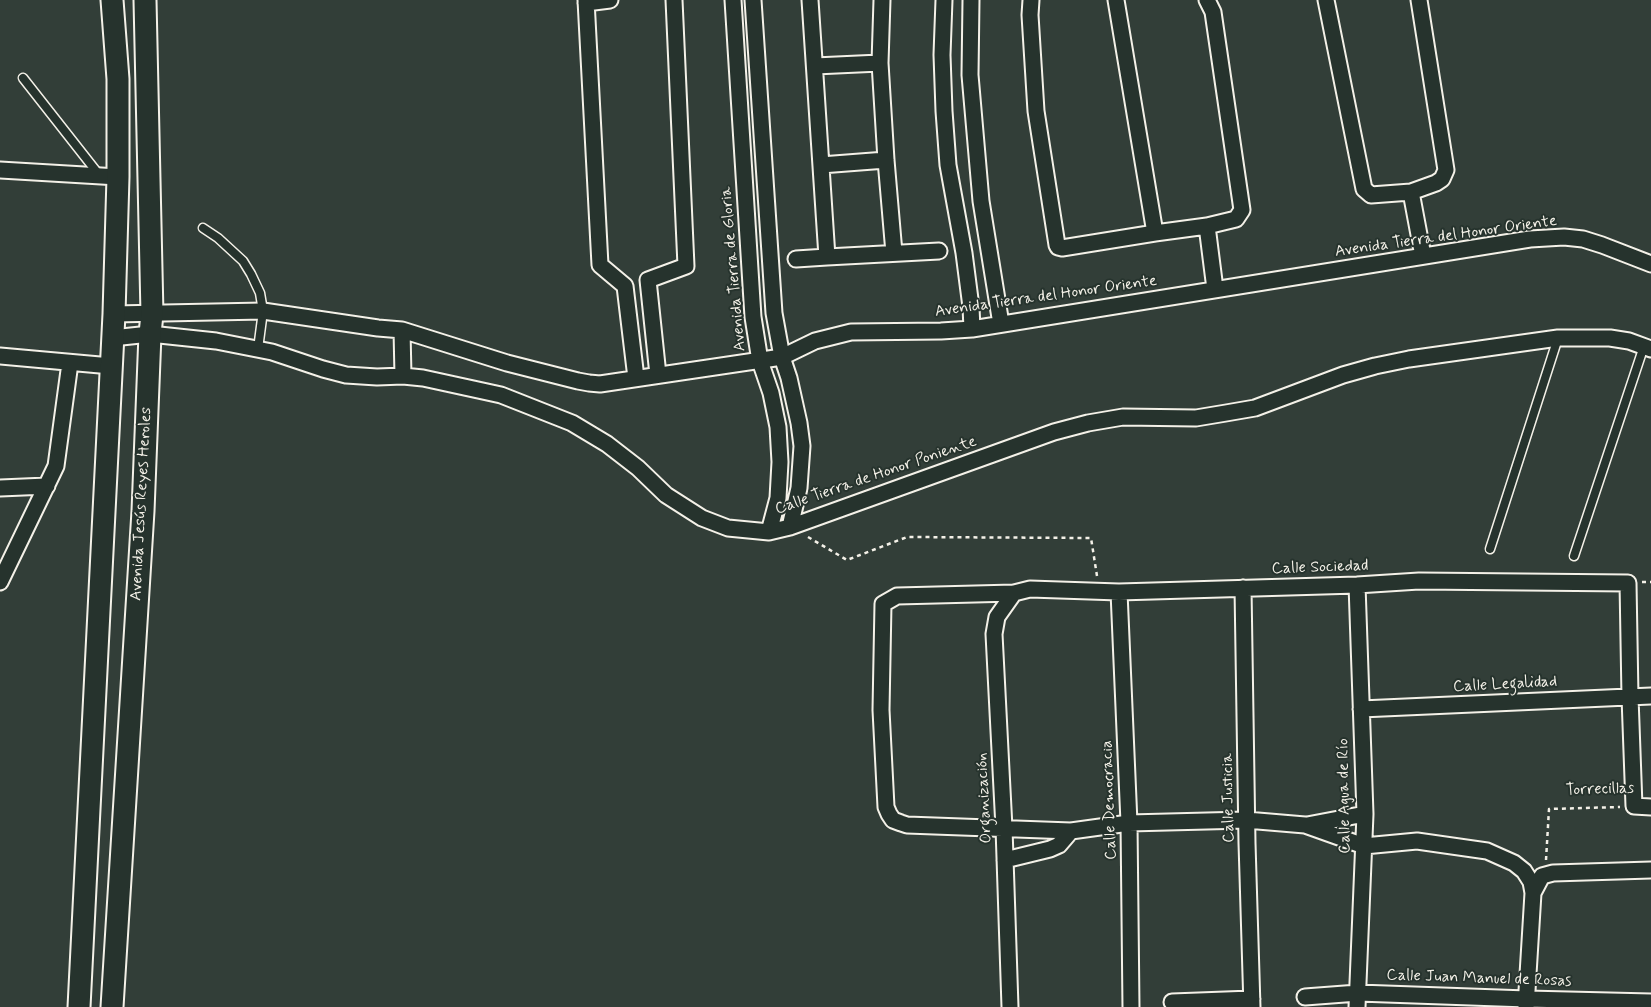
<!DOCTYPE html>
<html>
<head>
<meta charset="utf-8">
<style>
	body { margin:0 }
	canvas { display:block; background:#323e38 }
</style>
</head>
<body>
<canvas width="1651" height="1007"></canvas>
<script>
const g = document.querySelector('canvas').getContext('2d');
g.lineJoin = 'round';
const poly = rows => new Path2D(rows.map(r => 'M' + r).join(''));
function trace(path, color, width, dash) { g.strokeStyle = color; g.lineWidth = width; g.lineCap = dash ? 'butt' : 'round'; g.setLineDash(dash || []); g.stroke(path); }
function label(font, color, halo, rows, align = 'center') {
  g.font = font + ' Mynerve,sans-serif'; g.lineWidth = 4; g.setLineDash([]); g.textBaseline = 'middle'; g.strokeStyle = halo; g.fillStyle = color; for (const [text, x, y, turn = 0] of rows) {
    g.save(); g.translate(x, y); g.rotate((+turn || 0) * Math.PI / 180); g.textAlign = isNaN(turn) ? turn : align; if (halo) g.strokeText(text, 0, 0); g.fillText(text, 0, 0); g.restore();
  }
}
const lane = poly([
	[23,78,100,176],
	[203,228,218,238,243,261,251,274,260,293,263,311,258,349],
	[1490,549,1558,338],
	[1574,556,1644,346]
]);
const street = poly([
	[586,0,600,265,625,286,636,378],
	[733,0,753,317,760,361,771,393,778,427,780,462,778,498,769,532],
	[753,0,774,313,782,357,789,378,799,423,802,446,799,488,790,527],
	[810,0,827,257,939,251],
	[882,0,880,63,886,160,894,253],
	[944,0,942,55,944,111,948,165,964,253,971,307,972,329],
	[971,0,970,75,981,201,1001,324],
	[1031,0,1030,15,1036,111,1057,245,1058,247,1062,248,1155,233,1207,226],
	[1116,0,1155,233],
	[1207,0,1213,12,1242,210,1236,219,1207,226,1215,289],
	[1326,0,1364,189,1371,195,1411,192],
	[1419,0,1446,170,1442,179,1436,183,1411,192,1423,256],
	[586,3,610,0],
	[815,66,880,63],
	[821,165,886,160],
	[0,170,118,177],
	[796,259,827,257],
	[114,314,263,311,378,328,402,330,507,363,578,381,589,383,600,384,782,357,815,341,851,332,941,331,972,329,1530,239,1564,237,1583,239,1602,245,1651,264],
	[402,330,403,376],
	[112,338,150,334,216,341,272,352,323,369,346,375,377,377,403,376,423,378,501,395,572,423,607,444,638,468,666,495,702,518,728,528,769,532,790,527,1054,432,1088,423,1123,417,1196,418,1226,413,1255,408,1343,375,1375,366,1409,359,1558,338,1610,338,1629,341,1651,349],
	[0,356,111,366],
	[658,375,648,280,686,266,674,0],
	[0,488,47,486],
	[0,582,56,466,70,363],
	[1357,585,1365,814,1357,1007],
	[1243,588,1247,843,1252,1007],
	[1119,592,1129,823,1131,1007],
	[1361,709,1651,696],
	[1307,825,1365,814],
	[1005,860,1050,849,1059,845,1071,831],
	[1533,893,1531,882,1524,871,1514,863,1487,851,1417,841,1364,846,1305,825,1246,820,1129,823,1071,831,907,825,901,823,893,820,889,814,886,807,881,710,883,604,897,596,1014,593,1030,589,1119,592,1357,585,1419,581,1628,583,1630,697,1634,806,1651,807],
	[1305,997,1358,993,1527,999,1651,1002],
	[1172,1002,1252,999],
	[1010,1007,1004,828,994,634,997,617,1014,593],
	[1526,1007,1533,893,1542,876,1553,873,1651,870]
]);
const secondary = poly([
	[79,1007,114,314,118,177,118,79,112,0],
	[112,1007,143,511,150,334,152,314,145,0]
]);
trace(lane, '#f4f1e8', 11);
trace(street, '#f4f1e8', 19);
trace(secondary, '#f4f1e8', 25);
trace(poly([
	[808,537,847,560,907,537,1091,538,1097,576],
	[1642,582,1651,582],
	[1546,860,1549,809,1620,807]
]), '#f4f1e8', 2.5, [4, 4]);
trace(lane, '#26332d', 8);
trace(street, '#26332d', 15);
trace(secondary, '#26332d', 21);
label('16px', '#f4f1e8', '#26332d', [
	["Avenida Tierra del Honor Oriente",1446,237,-8],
	["Avenida Tierra de Gloria",734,269,-95],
	["Avenida Tierra del Honor Oriente",1046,297,-8],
	["Calle Tierra de Honor Poniente",876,476,-19],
	["Avenida Jesús Reyes Heroles",142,504,-87],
	["Calle Sociedad",1320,568,-2],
	["Calle Legalidad",1505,685,-3],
	["Torrecillas",1600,790,-2],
	["Calle Agua de Río",1345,796,-91],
	["Organización",985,798,-93],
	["Calle Justicia",1229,798,-91],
	["Calle Democracia",1110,800,-92],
	["Calle Juan Manuel de Rosas",1479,979,2]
]);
</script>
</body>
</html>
